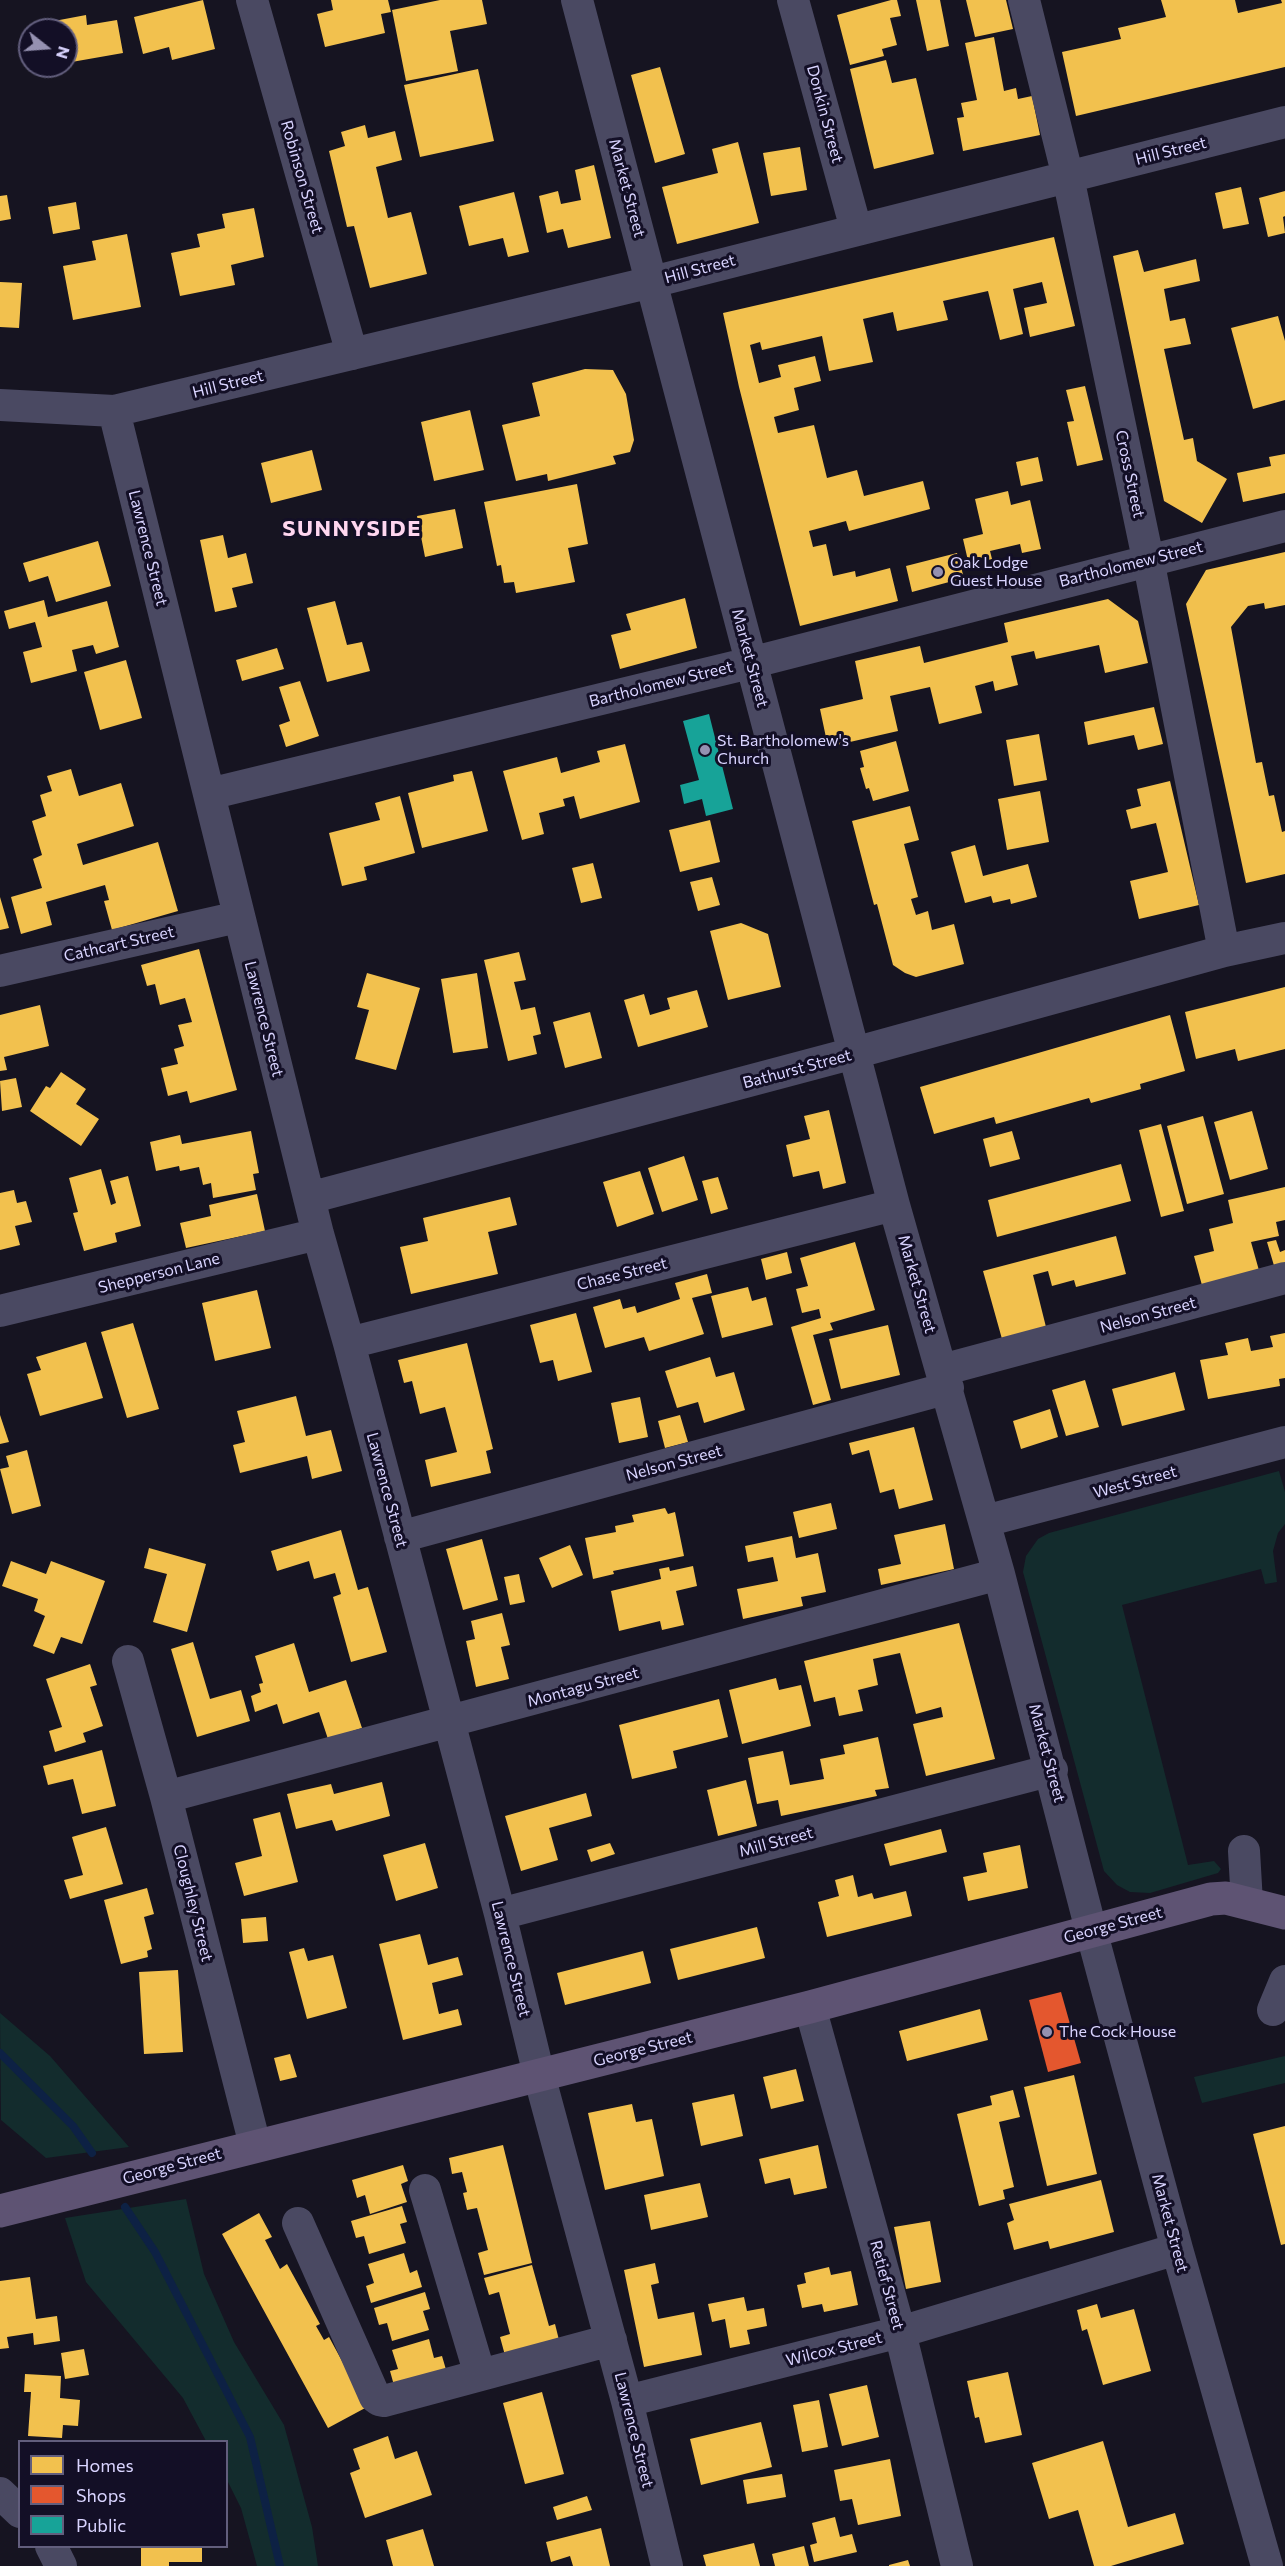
<!DOCTYPE html>
<html>
<head>
<meta charset="utf-8">
<style>
	body { margin:0 }
	#map { position:relative; width:1285px; height:2566px; overflow:hidden; background:#161421; font-family:Commissioner,sans-serif }
	canvas { display:block }
	.legend { position:absolute; left:18px; top:2440px; width:210px; height:108px; box-sizing:border-box; background:#130f26; border:2px solid #625e7d; margin:0; padding:8px 10px; list-style:none; font-size:18px; color:#d9d4ff }
	.legend li { display:flex; align-items:center; gap:12px; height:30px }
	.legend b { width:30px; border:2px solid #625e7d }
	.north { position:absolute; left:18px; top:18px; width:60px; height:60px; box-sizing:border-box; background:#130f26; border:2px solid #625e7d; border-radius:50%; rotate:107deg; font-size:16px; font-weight:700; line-height:24px; text-align:center; color:#d9d4ff }
	.north::after { content:''; display:block; margin:auto; width:21px; height:27px; background:#9591b1; clip-path:polygon(50% 0,100% 100%,50% 72%,0 100%) }
</style>
</head>
<body>
<div id="map">
<canvas width="1285" height="2566"></canvas>
<ul class="legend">
<li><b style="height:16px;background:#f2c14e"></b>Homes</li>
<li><b style="height:16px;background:#e4572e"></b>Shops</li>
<li><b style="height:16px;background:#17a398"></b>Public</li>
</ul>
<div class="north">N</div>
</div>
<script>
const g = document.querySelector('canvas').getContext('2d');
g.lineJoin = 'round';
function paint(path, color) { g.fillStyle = color; g.fill(path, 'evenodd'); }
const poly = rows => new Path2D(rows.map(r => 'M' + r).join(''));
function trace(path, color, width, dash) { g.strokeStyle = color; g.lineWidth = width; g.lineCap = dash ? 'butt' : 'round'; g.setLineDash(dash || []); g.stroke(path); }
function label(font, color, halo, rows, align = 'center') {
  g.font = font + ' Commissioner,sans-serif'; g.lineWidth = 6; g.setLineDash([]); g.textBaseline = 'middle'; g.strokeStyle = halo; g.fillStyle = color; for (const [text, x, y, turn = 0] of rows) {
    g.save(); g.translate(x, y); g.rotate((+turn || 0) * Math.PI / 180); g.textAlign = isNaN(turn) ? turn : align; if (halo) g.strokeText(text, 0, 0); g.fillText(text, 0, 0); g.restore();
  }
}
paint(poly([
	[1279,1471,1285,1492,1285,1524,1278,1533,1273,1551,1277,1582,1265,1584,1261,1569,1122,1605,1188,1865,1214,1861,1221,1869,1218,1873,1150,1893,1130,1892,1117,1885,1104,1871,1023,1572,1026,1556,1038,1539,1049,1533],
	[0,2013,50,2056,129,2147,46,2158,1,2120],
	[1285,2056,1285,2083,1202,2103,1194,2077],
	[186,2199,204,2274,234,2342,284,2425,312,2527,318,2566,257,2566,241,2508,227,2480,226,2442,206,2441,183,2398,86,2282,65,2218]
]), '#132c2d');
paint(poly([
	[203,0,215,49,172,60,169,47,143,54,134,17],
	[331,0,388,0,391,12,381,14,385,33,325,47,317,14,333,10],
	[440,0,482,0,487,24,450,31,458,71,406,81,392,10],
	[891,0,897,0,901,16,890,18,897,45,882,49,884,56,850,65,837,15],
	[916,0,940,0,949,46,927,51],
	[966,0,1006,0,1013,29,975,37],
	[1161,0,1235,0,1238,13,1282,3,1281,0,1285,0,1285,67,1076,116,1062,52,1121,39,1118,28,1166,17],
	[86,15,87,25,117,20,123,53,66,63,66,30,34,30,33,25],
	[994,37,1004,91,1016,88,1018,99,1032,96,1040,135,963,151,957,118,964,117,961,103,977,100,965,43],
	[886,60,892,83,916,78,934,154,874,169,850,69],
	[660,67,685,154,655,163,631,75],
	[478,69,494,141,420,157,404,85],
	[365,125,368,138,395,131,402,160,376,167,388,218,411,212,427,274,370,288,354,226,347,227,329,151,345,146,341,132],
	[738,142,759,223,677,244,662,187,718,173,712,149],
	[800,147,807,190,771,196,763,153],
	[594,165,611,238,568,248,563,229,547,233,539,196,558,191,561,204,581,200,575,170],
	[1241,187,1249,224,1223,229,1215,193],
	[1285,191,1285,216,1283,217,1285,233,1268,237,1259,198],
	[514,192,529,252,508,257,503,238,469,246,459,206],
	[7,195,11,219,0,221,0,196],
	[76,202,80,229,53,234,48,207],
	[254,208,264,257,231,265,235,285,180,296,171,253,200,247,197,234,225,228,222,214],
	[127,234,141,307,73,320,63,266,96,260,92,241],
	[1054,237,1075,326,1030,337,1024,308,1047,303,1042,282,1013,289,1023,334,1000,340,988,291,943,301,948,320,897,331,893,312,863,319,873,362,829,371,822,336,762,350,760,342,750,345,759,383,781,377,778,365,815,356,821,381,794,388,799,410,774,417,778,433,814,425,827,478,857,470,864,496,923,481,930,509,849,531,846,521,809,531,813,547,826,544,833,576,855,571,856,577,890,568,898,601,800,626,739,387,723,313],
	[1138,250,1144,272,1196,259,1200,281,1164,289,1170,321,1185,318,1191,344,1164,349,1184,440,1193,438,1197,461,1227,479,1202,523,1164,501,1113,256],
	[0,282,22,283,19,328,0,327],
	[1278,316,1285,341,1285,400,1253,409,1231,328],
	[585,369,613,370,626,394,634,440,630,452,613,456,616,464,548,481,547,474,516,481,502,425,540,416,532,383],
	[1085,386,1103,460,1077,466,1067,422,1074,421,1066,390],
	[470,410,484,470,434,481,421,422],
	[312,450,322,490,271,503,261,463],
	[1285,454,1285,493,1243,502,1237,473,1271,466,1269,457],
	[1038,457,1043,481,1021,486,1016,462],
	[577,484,588,544,568,548,575,582,516,593,514,582,504,583,501,565,497,566,484,502],
	[1008,491,1011,505,1030,500,1041,549,1022,553,1020,544,990,551,992,559,969,565,963,539,983,534,975,499],
	[455,509,463,548,425,557,417,516],
	[223,535,228,558,246,553,253,583,232,588,237,607,215,612,200,540],
	[98,541,111,586,56,602,48,576,29,582,23,563],
	[1285,552,1285,605,1265,609,1264,603,1248,606,1231,627,1256,763,1262,762,1269,796,1274,795,1282,832,1285,831,1285,874,1246,883,1186,604,1206,570],
	[957,553,964,578,912,592,906,566],
	[685,598,697,648,620,669,611,635,631,630,626,614],
	[1108,599,1138,621,1148,663,1105,673,1099,645,1036,659,1034,651,1011,656,1018,685,995,691,993,681,975,686,982,713,939,724,930,687,890,696,898,731,828,747,820,709,863,699,855,661,920,646,924,663,1008,642,1004,623],
	[44,600,48,617,107,601,119,647,96,654,93,645,72,650,77,671,31,683,23,652,42,647,35,622,9,629,4,611],
	[335,601,347,645,362,642,370,671,327,682,307,608],
	[277,648,284,669,242,681,236,660],
	[126,660,142,718,100,730,84,672],
	[300,681,319,736,286,747,279,725,290,721,279,687],
	[1154,707,1163,744,1138,750,1134,735,1088,745,1084,722],
	[1039,734,1047,780,1014,786,1006,740],
	[896,741,909,791,873,801,869,788,866,789,860,768,864,767,860,751],
	[625,744,640,802,580,819,574,796,563,799,565,806,539,813,544,834,522,840,503,771,557,757,561,773,600,762,597,751],
	[71,769,79,796,121,783,134,826,77,844,83,865,158,842,178,911,112,930,104,901,109,900,105,885,46,902,52,925,21,934,11,897,42,888,33,859,42,855,32,821,46,816,40,795,52,791,47,776],
	[472,771,488,831,422,848,408,793,454,781,453,775],
	[1170,781,1199,905,1139,919,1130,881,1168,872,1156,823,1131,829,1126,810,1141,806,1137,789],
	[1040,791,1049,842,1007,850,998,799],
	[400,796,415,853,364,867,367,880,342,886,329,833,380,820,375,803],
	[910,806,919,840,904,844,918,897,911,899,916,915,928,911,932,930,954,924,964,964,916,977,905,973,893,965,877,904,874,905,852,821],
	[710,820,720,862,680,872,669,830],
	[975,845,983,876,1028,864,1037,897,1011,904,1010,899,993,903,991,896,965,903,951,852],
	[593,863,602,898,581,903,572,868],
	[712,877,720,905,698,911,690,882],
	[0,897,9,928,0,930],
	[741,923,768,934,781,987,728,1000,710,931],
	[199,949,237,1090,190,1103,187,1091,168,1096,161,1068,178,1064,174,1049,184,1046,178,1025,192,1022,185,998,160,1005,155,984,147,986,141,965],
	[519,952,526,980,514,982,521,1010,535,1007,541,1034,533,1036,537,1054,508,1061,484,960],
	[367,973,420,988,396,1070,355,1059,369,1010,357,1007],
	[477,973,488,1048,453,1053,441,979],
	[1285,987,1285,1049,1238,1061,1235,1049,1196,1059,1185,1012],
	[697,990,708,1027,638,1047,624,1000,644,994,650,1015,670,1009,667,998],
	[40,1005,49,1046,4,1057,7,1070,0,1071,0,1015],
	[590,1012,602,1058,565,1068,553,1022],
	[1170,1015,1185,1071,1140,1084,1141,1089,1091,1103,1089,1098,996,1124,994,1117,934,1134,920,1087],
	[61,1072,86,1089,76,1104,99,1119,81,1146,30,1111,46,1086,50,1088],
	[16,1078,22,1107,2,1111,0,1081],
	[829,1110,846,1183,823,1189,819,1171,793,1177,786,1145,810,1139,804,1116],
	[1252,1111,1268,1169,1230,1180,1214,1122],
	[1203,1116,1224,1194,1187,1204,1167,1126],
	[1161,1124,1184,1211,1161,1217,1139,1130],
	[251,1131,259,1173,253,1174,256,1190,213,1198,211,1183,203,1185,199,1167,180,1171,179,1166,156,1171,150,1142,180,1135,182,1144],
	[1012,1131,1020,1159,990,1167,983,1139],
	[684,1156,698,1200,662,1212,648,1168],
	[1121,1164,1131,1201,997,1237,988,1200],
	[101,1169,111,1205,116,1203,110,1181,128,1176,141,1226,115,1233,117,1242,84,1251,73,1213,78,1212,69,1178],
	[640,1171,654,1214,617,1227,603,1182],
	[718,1177,728,1209,711,1214,702,1181],
	[1285,1187,1285,1220,1276,1222,1279,1236,1251,1242,1260,1274,1203,1289,1194,1256,1214,1251,1209,1229,1233,1223,1228,1200],
	[14,1190,17,1203,26,1201,32,1222,15,1226,20,1245,0,1250,0,1193],
	[257,1194,265,1231,186,1248,180,1223,211,1216,209,1205],
	[510,1197,517,1225,488,1232,498,1274,411,1294,400,1247,428,1241,423,1218],
	[1116,1236,1126,1274,1076,1287,1074,1280,1052,1286,1048,1271,1033,1275,1046,1327,1002,1339,983,1271],
	[1276,1240,1280,1252,1285,1250,1285,1266,1275,1269,1267,1242],
	[855,1242,875,1310,830,1323,833,1330,813,1335,831,1400,813,1405,791,1327,821,1318,819,1309,802,1313,796,1289,808,1286,800,1258],
	[787,1252,792,1273,766,1280,761,1259],
	[707,1274,712,1293,692,1298,704,1334,649,1351,644,1337,605,1348,593,1307,620,1299,623,1309,635,1306,637,1313,680,1299,675,1283],
	[748,1287,752,1301,766,1297,773,1325,722,1338,711,1296],
	[257,1290,271,1348,215,1361,202,1303],
	[576,1313,592,1372,558,1381,553,1360,540,1363,530,1325],
	[133,1323,159,1409,127,1418,101,1332],
	[888,1325,900,1375,841,1389,829,1339],
	[1285,1333,1285,1378,1279,1379,1280,1386,1208,1399,1200,1360,1228,1355,1225,1343,1248,1338,1251,1351,1273,1347,1270,1336],
	[86,1342,103,1398,40,1416,27,1374,41,1370,36,1357],
	[467,1343,493,1449,486,1451,491,1473,431,1487,425,1460,457,1452,445,1407,420,1414,412,1381,404,1383,398,1360],
	[710,1357,716,1377,734,1372,745,1410,704,1423,698,1402,677,1408,665,1371],
	[1175,1372,1185,1410,1122,1426,1112,1389],
	[1085,1380,1099,1427,1066,1436,1052,1390],
	[296,1396,306,1436,331,1430,342,1471,312,1479,307,1456,240,1473,233,1445,245,1442,237,1411],
	[640,1397,648,1437,619,1443,611,1403],
	[1050,1409,1058,1437,1021,1449,1013,1421],
	[0,1415,9,1442,0,1444],
	[680,1415,688,1442,665,1448,658,1421],
	[914,1427,933,1500,899,1509,894,1489,880,1493,869,1450,852,1455,849,1443],
	[27,1450,41,1506,12,1514,0,1469,9,1467,6,1456],
	[831,1503,837,1529,799,1538,793,1512],
	[665,1508,668,1514,675,1512,684,1556,613,1571,614,1574,593,1579,585,1538,616,1532,615,1526,634,1522,632,1515],
	[945,1524,954,1569,881,1585,878,1569,901,1564,894,1535],
	[341,1530,358,1590,368,1587,387,1652,351,1662,333,1597,341,1594,335,1573,314,1579,309,1561,277,1571,271,1551],
	[792,1536,796,1558,818,1553,826,1592,801,1597,803,1606,743,1619,737,1589,778,1581,773,1557,748,1562,745,1546],
	[482,1539,498,1600,463,1610,446,1549],
	[570,1545,583,1575,552,1588,539,1558],
	[149,1548,206,1564,187,1632,153,1622,167,1574,144,1568],
	[11,1561,46,1574,51,1561,105,1581,82,1644,61,1637,54,1654,33,1646,45,1616,34,1611,38,1599,2,1586],
	[693,1566,697,1586,676,1591,684,1625,662,1630,660,1621,619,1631,611,1591,661,1579,659,1569,669,1567,670,1571],
	[519,1574,525,1602,510,1605,504,1577],
	[502,1613,510,1645,501,1647,509,1679,476,1687,466,1641,475,1639,471,1621],
	[959,1623,995,1759,926,1776,913,1724,943,1717,941,1707,916,1714,900,1653,873,1659,878,1685,858,1690,863,1711,839,1716,835,1697,814,1702,804,1661],
	[193,1642,210,1699,241,1690,250,1721,197,1737,171,1649],
	[294,1643,309,1692,346,1680,362,1728,328,1739,319,1712,283,1724,277,1704,255,1712,251,1696,261,1692,259,1684,263,1683,255,1656],
	[90,1664,97,1685,90,1687,103,1726,83,1733,86,1742,55,1752,49,1731,62,1727,46,1679],
	[776,1678,779,1690,801,1685,811,1726,742,1744,729,1690],
	[719,1699,728,1737,673,1751,677,1768,632,1779,619,1725],
	[878,1737,889,1788,875,1790,877,1796,781,1816,778,1800,757,1804,748,1758,783,1751,790,1785,824,1779,820,1759,845,1754,843,1745],
	[102,1750,116,1806,82,1814,73,1779,48,1785,43,1766],
	[746,1780,757,1826,718,1836,707,1790],
	[382,1782,390,1816,336,1831,332,1820,296,1829,287,1794,331,1784,334,1794],
	[586,1793,592,1816,549,1828,558,1860,521,1871,505,1816],
	[280,1812,298,1882,244,1896,235,1863,262,1856,253,1819],
	[106,1827,123,1884,70,1899,64,1880,83,1875,72,1837],
	[941,1829,947,1852,890,1866,884,1844],
	[425,1843,438,1888,396,1901,383,1855],
	[610,1843,615,1854,591,1862,587,1850],
	[1020,1845,1028,1888,968,1901,963,1877,987,1872,983,1853],
	[853,1875,858,1897,872,1893,874,1899,906,1891,912,1916,827,1937,818,1902,839,1896,835,1880],
	[147,1888,154,1914,144,1917,152,1949,147,1951,148,1957,121,1964,104,1900],
	[266,1917,268,1941,243,1943,241,1919],
	[757,1927,765,1958,678,1980,670,1949],
	[420,1934,428,1965,458,1957,463,1975,432,1983,439,2014,458,2009,462,2025,403,2040,379,1944],
	[304,1948,308,1961,333,1955,347,2008,307,2019,289,1952],
	[643,1951,651,1983,565,2005,557,1973],
	[178,1970,183,2052,144,2054,139,1972],
	[980,2009,988,2040,907,2061,899,2031],
	[290,2054,297,2077,280,2081,274,2058],
	[796,2069,804,2101,771,2109,763,2077],
	[1074,2075,1097,2174,1047,2186,1024,2087],
	[1013,2090,1020,2117,999,2122,1014,2187,1003,2190,1005,2199,979,2206,957,2114,992,2105,990,2096],
	[734,2094,743,2136,701,2146,692,2103],
	[632,2104,636,2122,652,2119,664,2176,605,2190,588,2113],
	[1285,2126,1285,2244,1281,2245,1253,2134],
	[503,2145,532,2263,484,2275,478,2253,488,2250,477,2208,467,2210,463,2193,467,2192,462,2172,452,2174,449,2158],
	[818,2145,827,2188,794,2195,790,2178,765,2184,759,2159],
	[403,2165,408,2181,401,2184,407,2202,370,2214,365,2195,357,2198,352,2180],
	[1101,2180,1114,2232,1050,2249,1048,2241,1014,2250,1007,2223,1014,2220,1009,2204],
	[700,2183,708,2217,651,2230,644,2195],
	[402,2206,407,2222,400,2224,406,2243,369,2254,364,2236,356,2238,351,2221],
	[259,2213,272,2237,265,2240,280,2269,287,2264,320,2324,316,2326,324,2340,329,2337,367,2407,328,2428,222,2234],
	[930,2221,941,2282,906,2289,894,2227],
	[404,2253,410,2273,417,2270,422,2287,371,2303,366,2286,374,2283,368,2264],
	[655,2263,659,2283,651,2285,658,2319,694,2312,702,2355,644,2367,624,2270],
	[532,2265,549,2326,555,2324,560,2344,506,2359,500,2337,510,2334,499,2292,489,2295,484,2278],
	[829,2267,831,2275,851,2271,858,2305,824,2312,822,2304,802,2308,797,2285,806,2283,804,2273],
	[30,2277,36,2319,57,2316,60,2341,34,2345,33,2333,7,2337,9,2348,0,2349,0,2281],
	[425,2292,430,2309,423,2311,429,2330,392,2341,387,2323,379,2325,374,2308],
	[744,2297,747,2311,764,2308,767,2326,747,2330,750,2344,730,2348,725,2319,712,2322,708,2304],
	[1097,2304,1101,2318,1134,2309,1151,2371,1103,2385,1087,2329,1082,2331,1077,2310],
	[429,2339,434,2358,442,2356,447,2373,395,2389,390,2371,398,2369,392,2350],
	[84,2349,89,2375,65,2379,61,2353],
	[1008,2372,1022,2435,985,2443,979,2417,975,2418,967,2381],
	[25,2374,61,2376,60,2398,80,2400,78,2426,63,2425,62,2438,28,2436,31,2392,24,2392],
	[867,2385,879,2437,842,2446,829,2394],
	[542,2392,564,2474,525,2484,503,2403],
	[819,2400,828,2447,802,2452,793,2405],
	[761,2422,772,2467,701,2485,690,2439],
	[388,2436,395,2459,417,2451,432,2495,365,2518,350,2473,360,2469,353,2449],
	[1103,2441,1128,2527,1175,2513,1184,2544,1111,2566,1094,2566,1078,2510,1049,2519,1032,2463],
	[890,2459,901,2516,858,2525,852,2499,840,2501,834,2470],
	[782,2474,786,2497,747,2504,743,2480],
	[587,2496,592,2510,557,2520,553,2507],
	[835,2517,840,2537,852,2534,857,2552,814,2562,810,2545,817,2543,812,2523],
	[601,2528,610,2566,573,2566,570,2556,551,2562,546,2542],
	[423,2529,434,2566,393,2566,386,2540],
	[754,2543,760,2566,706,2566,703,2555],
	[804,2546,809,2566,775,2566,772,2554],
	[141,2547,202,2547,202,2562,169,2562,169,2566,141,2566],
	[908,2560,910,2566,889,2566,889,2565]
]), '#f2c14e');
paint(poly([
	[1061,1992,1081,2063,1048,2072,1029,2000]
]), '#e4572e');
paint(poly([
	[709,714,733,809,706,816,702,799,684,804,680,785,699,780,683,721]
]), '#17a398');
trace(poly([
	[0,2053,73,2126,92,2153],
	[125,2207,155,2252,250,2437,280,2566]
]), '#0d2144', 8);
trace(poly([
	[252,0,352,354],
	[577,0,894,1205,999,1574,1091,1930,1177,2249,1267,2566],
	[793,0,856,229],
	[1024,0,1068,177,1148,559,1224,951],
	[0,405,114,411,652,282,1285,122],
	[114,411,318,1234,349,1343,500,1914,539,2075,627,2401,667,2566],
	[209,794,750,663,1285,526],
	[0,971,238,917],
	[309,1198,854,1053,1224,951,1285,938],
	[0,1311,318,1234],
	[349,1343,894,1205],
	[942,1370,1285,1278],
	[985,1521,1285,1442],
	[400,1537,948,1388],
	[128,1661,166,1797,255,2145],
	[166,1797,999,1574],
	[1244,1851,1247,1903],
	[500,1914,1052,1770],
	[810,2007,900,2332,957,2566],
	[1273,2010,1285,1981],
	[425,2190,480,2375],
	[298,2223,375,2397,379,2400,384,2401,611,2340],
	[627,2401,900,2332,1177,2249],
	[0,2493,20,2512],
	[51,2546,61,2566]
]), '#4a4962', 32);
trace(poly([
	[0,2211,810,2007,1211,1899,1226,1898,1285,1913]
]), '#5e5373', 33);
for (const [x, y, r, color] of [
	[938,572,6,"#9591b1"],
	[705,750,6,"#9591b1"],
	[1047,2032,6,"#9591b1"]
]) { const dot = new Path2D(); dot.arc(x, y, r, 0, 2 * Math.PI); g.fillStyle = color; g.fill(dot); trace(dot, '#130f26', 2); }
label('16px', '#d9d4ff', '#130f26', [
	["Donkin Street",825,114,75],
	["Hill Street",1171,151,-14],
	["Robinson Street",302,177,74],
	["Market Street",627,188,75],
	["Hill Street",700,269,-15],
	["Hill Street",228,384,-14],
	["Cross Street",1130,474,78],
	["Lawrence Street",148,548,76],
	["Bartholomew Street",1131,564,-14],
	["Market Street",750,658,75],
	["Bartholomew Street",661,684,-14],
	["Cathcart Street",119,944,-13],
	["Lawrence Street",264,1019,76],
	["Bathurst Street",797,1069,-15],
	["Shepperson Lane",159,1273,-14],
	["Chase Street",622,1274,-14],
	["Market Street",917,1284,74],
	["Nelson Street",1148,1315,-15],
	["Nelson Street",674,1463,-15],
	["West Street",1135,1482,-15],
	["Lawrence Street",387,1490,75],
	["Montagu Street",583,1687,-15],
	["Market Street",1047,1753,75],
	["Mill Street",776,1842,-15],
	["Cloughley Street",193,1903,76],
	["George Street",1113,1925,-15],
	["Lawrence Street",511,1959,76],
	["George Street",643,2049,-14],
	["George Street",172,2166,-15],
	["Market Street",1170,2223,75],
	["Retief Street",887,2285,75],
	["Wilcox Street",834,2349,-14],
	["Lawrence Street",634,2430,76]
]);
label('16px', '#d9d4ff', '#130f26', [
	["Oak Lodge",950,563],
	["Guest House",950,581],
	["St. Bartholomew's",717,741],
	["Church",717,759],
	["The Cock House",1059,2032]
], 'left');
g.letterSpacing = '1.5px';
label('bold 22px', '#ffd6f0', '#130f26', [
	["SUNNYSIDE",352,529]
]);
g.letterSpacing = '0px';
</script>
</body>
</html>
